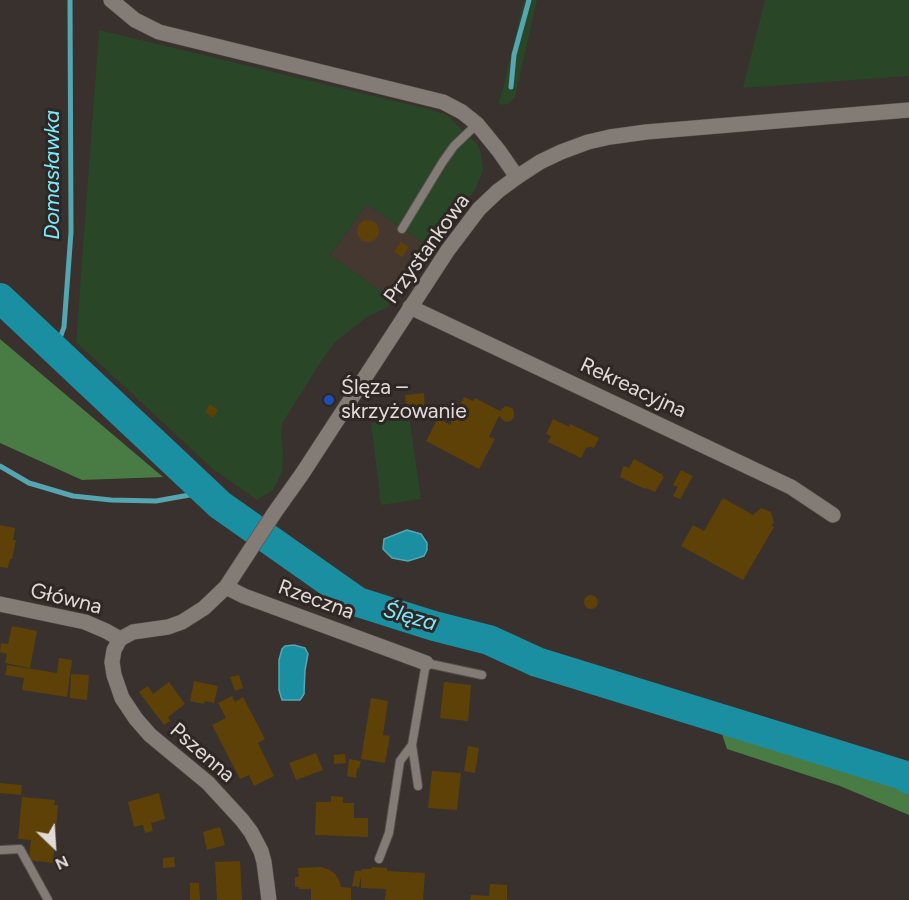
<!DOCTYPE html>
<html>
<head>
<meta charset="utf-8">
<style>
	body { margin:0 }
	#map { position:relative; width:909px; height:900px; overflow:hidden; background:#38312d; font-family:Figtree,sans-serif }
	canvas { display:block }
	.north { position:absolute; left:24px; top:816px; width:60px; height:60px; -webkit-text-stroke:4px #2e2723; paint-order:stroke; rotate:155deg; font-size:16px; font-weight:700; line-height:24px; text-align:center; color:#e0dbd9 }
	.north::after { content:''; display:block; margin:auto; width:21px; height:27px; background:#e0dbd9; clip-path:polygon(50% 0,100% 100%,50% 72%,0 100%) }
</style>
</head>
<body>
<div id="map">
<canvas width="909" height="900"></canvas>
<div class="north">N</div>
</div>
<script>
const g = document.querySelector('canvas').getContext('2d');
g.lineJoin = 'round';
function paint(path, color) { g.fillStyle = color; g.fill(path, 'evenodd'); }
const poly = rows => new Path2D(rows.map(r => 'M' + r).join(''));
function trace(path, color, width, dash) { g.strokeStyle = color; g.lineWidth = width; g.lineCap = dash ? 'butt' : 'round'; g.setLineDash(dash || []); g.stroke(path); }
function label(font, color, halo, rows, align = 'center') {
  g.font = font + ' Figtree,sans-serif'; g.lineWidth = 6; g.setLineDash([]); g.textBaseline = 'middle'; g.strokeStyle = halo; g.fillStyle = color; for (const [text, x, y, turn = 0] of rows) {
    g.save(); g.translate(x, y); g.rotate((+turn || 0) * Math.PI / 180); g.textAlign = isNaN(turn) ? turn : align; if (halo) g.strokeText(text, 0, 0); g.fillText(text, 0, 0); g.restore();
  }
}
paint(poly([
	[367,204,429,247,392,299,330,255]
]), '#453830');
paint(poly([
	[524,0,537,0,515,97,509,104,503,105,498,103,503,89],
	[765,0,909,0,909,76,743,88],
	[99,30,428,109,447,115,477,144,481,153,483,170,475,190,429,247,367,204,330,255,392,299,388,307,367,317,335,342,324,357,283,422,281,433,283,453,282,472,273,490,257,500,213,469,76,342],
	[409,416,421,499,381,505,371,423]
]), '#294627');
paint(poly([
	[0,339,163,477,82,480,0,443],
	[720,728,909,773,909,815,840,786,727,749]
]), '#497b45');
const water = poly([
	[407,530,421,534,427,543,427,550,424,556,408,561,392,558,383,549,384,539,407,530],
	[294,645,305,648,308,654,305,670,304,694,300,700,282,700,279,690,279,660,282,649,285,646,294,645]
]);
paint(water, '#1b8fa2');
trace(water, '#56a6b2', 1.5);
trace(poly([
	[511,87,514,55,529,0],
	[56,349,64,327,71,232,70,0],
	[0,466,29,483,73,496,111,500,156,501,206,492]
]), '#56a6b2', 5);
trace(poly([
	[0,298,220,505,358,602,434,626,489,640,537,662,903,775,909,779]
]), '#1b8fa2', 30);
paint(poly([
	'357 231a11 11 0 1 1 22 0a11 11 0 1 1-22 0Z',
	[401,242,409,247,402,257,394,252],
	[424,393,425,412,407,414,405,395],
	[464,397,473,401,475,398,500,411,505,406,509,407,513,409,514,413,514,417,512,420,508,422,504,421,499,416,489,437,495,439,479,469,426,441,438,418,450,425],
	[210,404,218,410,213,418,205,412],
	[553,419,569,427,570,424,599,438,594,448,591,447,586,448,581,458,548,442,551,436,546,434],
	[634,459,663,475,662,476,664,477,655,492,646,488,645,489,620,477,623,467,625,466,629,468],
	[681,470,693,476,680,499,673,496,678,487,673,485],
	[723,498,753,515,761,508,771,512,774,523,771,525,774,527,743,580,681,546,693,525,704,531],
	[0,525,15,528,13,540,16,540,12,559,10,559,8,568,0,567],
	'584 602a7 7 0 1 1 14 0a7 7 0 1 1-14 0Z',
	[12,626,37,631,30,668,5,663,7,654,0,652,1,643,8,644],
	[59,658,72,660,67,697,22,690,24,678,5,675,7,665,57,673],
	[71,674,89,675,87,700,70,698],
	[239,675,243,688,235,691,230,677],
	[194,681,218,686,214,703,205,701,204,704,190,701],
	[169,682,185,704,168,717,170,721,164,725,139,692,148,686,153,694],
	[444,682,471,685,468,721,440,718],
	[232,696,235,702,243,697,265,739,258,743,274,776,254,786,249,775,240,779,212,725,226,718,218,703],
	[371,698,388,701,383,735,390,736,385,763,361,759],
	[468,746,479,748,475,773,464,771],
	[316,753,323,770,296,780,289,763],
	[345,754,346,763,334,764,334,755],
	[349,759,361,761,359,769,357,768,356,778,347,776],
	[432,771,461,773,457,810,428,808],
	[0,783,22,785,21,795,0,793],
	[159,793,165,819,151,823,153,831,145,833,143,825,134,827,128,802],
	[331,796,343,797,343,803,354,803,354,818,368,818,368,837,315,835,316,802,331,802],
	[22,797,55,800,54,805,58,805,53,863,29,860,31,840,18,839],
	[220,827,225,845,207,850,203,832],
	[174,857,175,867,163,868,163,858],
	[240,861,242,900,217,900,215,862],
	[321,867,330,870,335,874,339,880,341,887,351,888,351,900,311,900,311,889,299,889,299,887,295,887,295,877,299,877,298,868],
	[372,867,387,868,387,871,425,873,423,900,385,900,386,889,361,888,361,876,359,887,352,886,355,871,361,871,362,869,371,869],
	[190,883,199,883,200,900,190,900],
	[490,884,507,885,507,900,470,900,471,895,489,896]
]), '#5e4107');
const service = poly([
	[402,229,442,163,454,146,477,124],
	[412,745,418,786],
	[1,850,20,849,48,900],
	[379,859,389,833,400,761,412,745,426,663,482,675]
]);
const minor = poly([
	[111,0,135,20,159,32,443,102,462,112,477,124,499,151,517,177],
	[410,307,791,487,833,515],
	[226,587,244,596,426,663],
	[0,604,85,622,106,631,120,639]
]);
const tertiary = poly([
	[269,900,264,862,261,851,251,832,242,820,208,783,150,735,136,719,122,698,114,675,112,662,114,650,120,639,133,632,168,627,182,622,204,608,226,587,275,512,302,474,448,250,479,209,498,191,517,177,540,162,561,152,588,142,610,137,646,132,909,110]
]);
trace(service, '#564f4c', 10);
trace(minor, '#564f4c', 16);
trace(tertiary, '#564f4c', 16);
trace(service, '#837b76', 8);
trace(minor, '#837b76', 15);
trace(tertiary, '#837b76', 15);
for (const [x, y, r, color] of [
	[329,400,6,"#1a4fb4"]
]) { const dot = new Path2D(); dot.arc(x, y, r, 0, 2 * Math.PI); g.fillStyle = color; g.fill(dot); trace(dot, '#2e2723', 2); }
label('21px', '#e0dbd9', '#2e2723', [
	["Przystankowa",427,249,-54],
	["Rekreacyjna",633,388,25],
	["Główna",66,599,14],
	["Rzeczna",316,600,20],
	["Pszenna",202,753,41]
]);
label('21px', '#e0dbd9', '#2e2723', [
	["Ślęza –",341,388],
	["skrzyżowanie",341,412]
], 'left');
label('italic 22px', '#7ee9fe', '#2e2723', [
	["Domasławka",53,175,-90],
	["Ślęza",410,617,16]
]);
</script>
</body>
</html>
